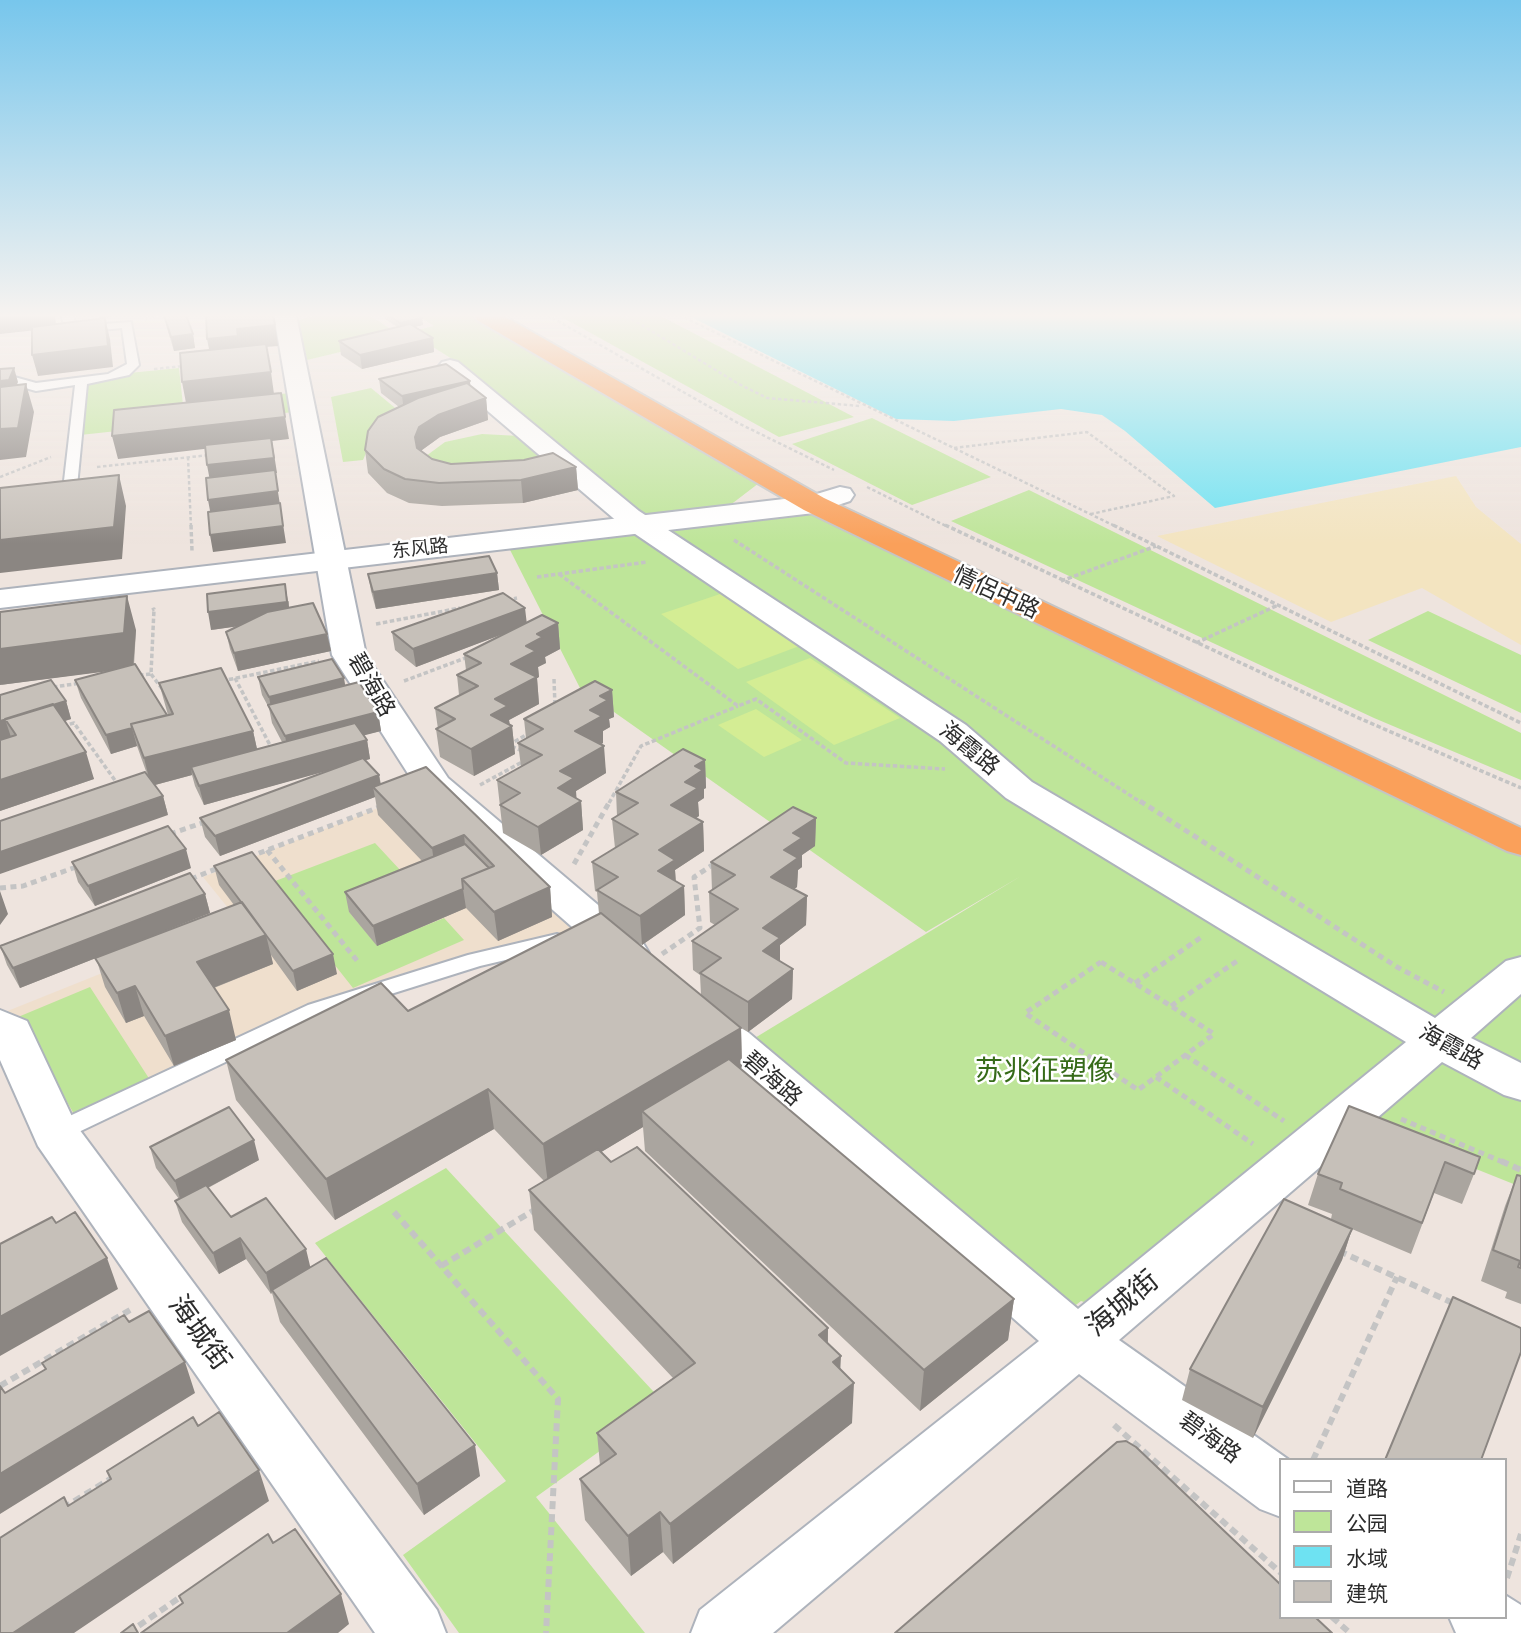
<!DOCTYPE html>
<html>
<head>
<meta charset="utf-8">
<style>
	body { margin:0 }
	#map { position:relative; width:1521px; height:1633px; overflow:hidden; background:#eee4de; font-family:Cabin,"Noto Sans SC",sans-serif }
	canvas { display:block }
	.legend { position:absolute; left:1279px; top:1458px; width:228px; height:161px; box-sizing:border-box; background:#fff; border:2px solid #ababab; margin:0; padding:9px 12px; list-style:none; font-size:21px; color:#2c2c2c }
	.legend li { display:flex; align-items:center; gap:14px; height:35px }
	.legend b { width:35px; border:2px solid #ababab }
</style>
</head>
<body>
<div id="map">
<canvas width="1521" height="1633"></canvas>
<ul class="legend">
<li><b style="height:9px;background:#fff"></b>道路</li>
<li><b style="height:19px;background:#bee599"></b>公园</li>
<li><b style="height:19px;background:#6ee2f2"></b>水域</li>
<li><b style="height:19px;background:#c6c0b9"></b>建筑</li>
</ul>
</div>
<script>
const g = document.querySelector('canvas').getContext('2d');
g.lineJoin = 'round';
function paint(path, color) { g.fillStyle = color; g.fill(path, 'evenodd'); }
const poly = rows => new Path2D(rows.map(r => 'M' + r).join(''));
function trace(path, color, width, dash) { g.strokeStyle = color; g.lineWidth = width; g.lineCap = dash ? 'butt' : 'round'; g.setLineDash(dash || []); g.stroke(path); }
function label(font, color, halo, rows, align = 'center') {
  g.font = font + ' Cabin,"Noto Sans SC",sans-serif'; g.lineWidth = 5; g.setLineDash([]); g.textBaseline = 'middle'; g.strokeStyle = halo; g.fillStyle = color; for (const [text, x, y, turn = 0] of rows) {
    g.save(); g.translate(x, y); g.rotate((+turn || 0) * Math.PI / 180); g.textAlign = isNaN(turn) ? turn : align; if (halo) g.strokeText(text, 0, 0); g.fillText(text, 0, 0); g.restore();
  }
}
paint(poly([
	[444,782,604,929,477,958,58,1128,5,1012,237,919,203,877]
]), '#efdfcd');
paint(poly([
	[318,315,369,315,403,337,307,360,298,320],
	[417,315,485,315,763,480,725,509,643,518,468,369,409,332,434,326],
	[558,315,659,315,854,417,779,437],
	[179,368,183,405,290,393,294,412,80,435,86,383,129,373],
	[371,388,411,421,366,453,363,460,343,462,331,397],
	[872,418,991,477,912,505,792,444],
	[482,434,520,436,546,456,475,483,426,456,445,442],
	[1029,490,1521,733,1521,780,1374,718,951,521],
	[814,504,1521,844,1521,965,1436,1037,1023,789,642,524],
	[638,524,952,733,1421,1030,1084,1302,1081,1301,1067,1312,740,1047,1021,876,926,932,580,688,505,540],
	[1428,611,1521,655,1521,713,1368,640],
	[375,843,414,885,349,912,377,945,444,918,464,940,353,988,270,883],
	[1521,972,1521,1080,1440,1040],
	[90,987,150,1080,74,1114,18,1017],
	[1443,1054,1521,1099,1521,1187,1361,1123],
	[446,1168,665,1404,536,1497,645,1633,459,1633,403,1555,506,1481,315,1243]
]), '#bee599');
paint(poly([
	[1456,476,1476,507,1521,544,1521,645,1422,588,1331,622,1157,536]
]), '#f3e4c0');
paint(poly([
	[723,593,802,645,738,669,661,614],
	[810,658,900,718,834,745,746,682],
	[756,709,802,740,764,757,718,725]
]), '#d4ed94');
paint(poly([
	[687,315,1521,315,1521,447,1215,508,1125,431,1102,415,1061,409,954,421,896,419]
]), '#6ee2f2');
const service = poly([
	[61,315,73,315,76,326,131,322,139,365,129,375,87,384,75,507,68,511,61,507,75,385,36,391,0,381,0,373,36,383,108,374,127,364,122,328,72,333,66,330,61,315],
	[557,934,565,936,568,941,565,946,480,966,324,1015,64,1139,55,1142,46,1139,43,1133,46,1127,308,1005,468,955,557,934]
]);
const minor = poly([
	[274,315,296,315,366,655,448,778,643,943,649,953,643,963,628,967,613,963,421,794,332,655,274,315],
	[450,360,458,362,639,511,966,725,1032,782,1435,1018,1506,961,1521,957,1521,994,1471,1038,1521,1063,1521,1100,1504,1095,1442,1062,1119,1340,1289,1460,1281,1460,1281,1517,1260,1509,1079,1374,773,1633,691,1633,700,1610,1039,1341,686,1029,679,1018,686,1007,702,1003,718,1007,1078,1309,1406,1042,1006,798,940,741,619,523,442,372,438,367,442,362,450,360],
	[0,1010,27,1021,76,1125,437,1610,446,1633,375,1633,38,1146,0,1060,0,1010],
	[1505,1595,1521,1605,1521,1633,1456,1633,1449,1617,1505,1617,1505,1595]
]);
const tertiary = poly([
	[840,487,850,489,854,495,850,501,814,513,0,608,0,590,810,496,840,487]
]);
const trunk = poly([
	[474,315,502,315,824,498,1521,828,1521,855,1507,851,804,510,477,320,474,315]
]);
trace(service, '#aeb3bc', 4);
trace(minor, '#aeb3bc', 4);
trace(tertiary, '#aeb3bc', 4);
trace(trunk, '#c4c4c4', 4);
trace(poly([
	[547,315,738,423,834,470],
	[620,315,635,321,737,383,767,398,860,406],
	[679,315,1117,527],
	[145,319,158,315],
	[154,369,184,366],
	[954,448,1087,432,1174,496,1091,514],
	[188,457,191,527],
	[97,467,210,455],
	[0,477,51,457],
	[867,487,948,527]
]), '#c4c4c4', 2.5, [3.5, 2.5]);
trace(poly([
	[191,525,192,551],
	[945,525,1361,719,1521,788],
	[1113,525,1521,723],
	[734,540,1142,803],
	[559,574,738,706,756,699,846,763,945,769],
	[537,577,647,562],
	[1061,581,1156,546],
	[507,600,517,598],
	[376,624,460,608],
	[1196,643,1278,605],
	[151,674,163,690],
	[139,675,151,674,154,609,152,610],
	[235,678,272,749],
	[554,679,555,706],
	[222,681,319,661],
	[404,681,468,657],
	[53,687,82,683],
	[63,726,74,723,119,786],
	[522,751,509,745,529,733],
	[480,785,524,761],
	[609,803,641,746,738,706]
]), '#c4c4c4', 3.5, [4.5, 2.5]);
trace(poly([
	[1140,801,1397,967,1444,992],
	[170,834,205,822],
	[267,850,359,963],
	[249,857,382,806],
	[574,864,610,801],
	[191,879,218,868],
	[0,888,23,886,76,867],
	[662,954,700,928,694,877,717,862],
	[1101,962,1171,1006,1214,1034,1138,1090,1025,1013,1101,962],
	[1135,983,1203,936],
	[1171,1006,1240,959],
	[1185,1055,1284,1121],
	[1156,1077,1253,1144],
	[1401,1119,1505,1163]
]), '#c4c4c4', 5, [6, 4.5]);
trace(poly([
	[1501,1161,1521,1170],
	[394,1212,558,1399,546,1633],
	[1339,1251,1455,1304],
	[441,1266,536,1209],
	[0,1386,130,1310],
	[1114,1425,1281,1573],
	[1313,1460,1397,1277],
	[63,1508,115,1476],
	[1507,1578,1521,1534],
	[1332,1617,1350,1633],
	[128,1633,182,1596]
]), '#c4c4c4', 6, [8, 5]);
paint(service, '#fff');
paint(minor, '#fff');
paint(tertiary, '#fff');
paint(trunk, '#faa05a');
paint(poly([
	[163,315,186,315,193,334,195,348,174,351],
	[385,315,418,315,422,318,423,325,414,327,433,338,434,352,362,369,341,355,339,341,397,327,385,319],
	[379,379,470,381,470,386,486,398,488,420,440,437,422,450,422,451,432,459,451,464,576,467,578,490,523,503,442,506,409,503,387,493,368,473,365,450,399,407,381,393],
	[497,573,499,590,376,609,371,591,368,574],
	[289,601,289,608,327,634,331,651,238,671,230,649,226,632,238,626,211,630],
	[527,623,558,623,560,649,545,657,546,663,538,667,539,677,537,678,539,704,509,720,510,725,512,726,515,754,474,776,440,757,436,729,438,729,435,708,459,695,457,675,466,670,464,654,505,633,416,667,395,650,392,632],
	[136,630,134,665,167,715,168,715,159,683,253,731,257,749,282,742,272,723,269,708,262,695,258,677,346,685,378,712,381,731,363,735,367,740,370,759,365,760,379,775,381,784,550,887,552,917,498,941,466,908,377,946,349,912,345,892,422,861,378,815,375,797,220,856,205,837,200,818,339,767,204,805,195,786,192,775,155,785,163,796,168,815,147,774,137,746,111,754,81,698,75,680,113,670,0,685],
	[612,690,614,717,609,719,610,727,603,731,603,743,601,744,606,773,576,791,576,799,581,801,583,830,541,855,503,833,497,780,521,767,518,743,526,738,524,719],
	[0,695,66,701,71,719,65,721,94,779,0,811],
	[705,760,706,788,704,789,704,798,698,802,699,816,696,818,703,822,704,851,675,870,676,881,684,886,685,915,642,945,635,941,701,995,700,975,693,970,692,941,715,925,710,922,709,892,712,891,711,862,816,818,815,846,802,855,802,867,798,870,797,887,794,889,807,896,806,925,780,945,780,961,793,969,792,999,748,1032,741,1028,742,1067,740,1069,1014,1299,1008,1340,920,1411,645,1151,643,1127,601,1152,611,1162,828,1328,828,1343,840,1370,852,1423,673,1564,663,1552,631,1576,585,1520,580,1479,600,1465,597,1433,673,1378,534,1230,529,1190,544,1181,494,1129,335,1220,236,1100,226,1060,408,1011,599,914,597,892,595,891,592,862,615,848,612,819,617,816,616,792],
	[72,862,191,868,95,906,78,882],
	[214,866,337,974,297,991,271,955,273,964,214,988,236,1040,174,1066,144,1016,126,1023,105,987,96,958,20,988,7,965,0,945,205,894,210,913,156,934,234,905,219,885],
	[1349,1106,1474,1174,1462,1204,1434,1193,1411,1254,1352,1229,1342,1260,1253,1438,1182,1400,1190,1369,1331,1219,1332,1214,1308,1205,1318,1174],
	[150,1147,259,1160,208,1188,231,1217,311,1268,480,1476,424,1515,280,1322,272,1293,271,1294,246,1259,219,1274,182,1222,175,1201,179,1199,156,1168],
	[1517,1175,1521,1176,1521,1304,1505,1298,1507,1292,1481,1281,1505,1206]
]), '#aaa59f');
paint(poly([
	[0,315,55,315,56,328,0,334],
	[100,315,119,315,100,319],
	[236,315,274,315,278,346,241,349,211,359,207,339],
	[105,318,110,339,113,367,38,376,32,355],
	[422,318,423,325,401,330,400,323],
	[193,334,195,348,174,351,171,337],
	[433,338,434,352,362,369,360,355],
	[14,368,18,382,13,395,0,396,0,381],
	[271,372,274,394,186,403,182,382],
	[470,381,471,396,404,411,402,396],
	[26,384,34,412,26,457,0,460,0,429],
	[281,393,289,439,272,441,277,473,275,473,286,543,213,552,210,535,211,516,208,500,210,481,207,465,272,441,118,459,112,436],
	[486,398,488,420,440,437,422,450,418,460,415,437,419,427,438,415],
	[576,467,578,490,523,503,521,480],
	[119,475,126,506,122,559,0,573,0,540],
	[497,573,499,590,376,609,373,592],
	[285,584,291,619,211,630,208,612],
	[127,596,136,630,133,668,0,685,0,649],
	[525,608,527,625,416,667,413,649],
	[558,623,560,649,545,657,546,663,538,667,539,677,537,678,539,704,509,720,510,728,512,726,515,754,474,776,471,749,491,715,495,699,511,664,537,634],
	[327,634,331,651,238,671,234,653],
	[344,678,347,696,272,713,269,697],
	[612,690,614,717,609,719,610,727,603,731,603,743,577,758,575,731,600,696],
	[66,701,71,719,16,736,5,719],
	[378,712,381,731,289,755,285,736],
	[5,719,11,737,0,741,0,721],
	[132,728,137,746,111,754,106,735],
	[253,731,259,758,191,767,192,775,151,786,144,758],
	[367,740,370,759,204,805,199,786],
	[604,746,606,773,576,791,577,804,581,801,583,830,541,855,538,827,560,771],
	[86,752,94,779,0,811,0,780],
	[705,760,706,788,704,789,704,798,698,802,699,816,672,833,671,805,695,766],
	[379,775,382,794,373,787,375,797,220,856,215,836],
	[163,796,168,815,0,874,0,852],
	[816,818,815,846,802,855,802,867,798,870,797,887,771,906,771,877,784,850,793,833],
	[703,822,704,851,675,870,676,889,658,871,659,850],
	[464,835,467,863,436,876,432,848],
	[186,849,191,868,95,906,88,886],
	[684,886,685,915,642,945,640,916],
	[550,887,552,917,498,941,494,912],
	[463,889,466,908,377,946,373,926],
	[0,891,8,914,0,925],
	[205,894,210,913,20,988,13,968],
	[807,896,806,925,780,945,780,968,763,981,763,928],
	[266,935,273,964,205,991,197,962],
	[333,954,337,974,297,991,293,971],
	[793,969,792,999,748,1032,748,1002],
	[135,986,144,1016,126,1023,117,993],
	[229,1010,236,1040,174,1066,165,1036],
	[741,1028,742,1067,653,1121,642,1111,643,1127,548,1184,543,1144],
	[488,1089,494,1129,335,1220,326,1179],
	[254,1140,259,1160,181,1202,175,1181],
	[1352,1229,1342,1260,1253,1438,1263,1407],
	[240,1238,246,1259,219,1274,213,1253],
	[306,1249,311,1270,272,1290,271,1294,266,1273],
	[107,1258,118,1289,0,1356,0,1317],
	[1014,1299,1008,1340,920,1411,924,1370],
	[828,1328,827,1369,819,1335],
	[841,1356,839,1394,854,1383,852,1423,673,1564,670,1524,833,1362],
	[185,1362,195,1393,0,1514,0,1474],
	[475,1445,480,1476,424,1515,417,1484],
	[259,1470,269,1501,74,1633,13,1633],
	[660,1512,663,1552,631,1576,628,1536],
	[341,1594,349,1624,338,1633,287,1633]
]), '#8b8682');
const building = poly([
	[164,315,186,315,193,334,171,337,164,315],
	[206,315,273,315,275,325,237,329,238,336,207,339,206,315],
	[388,315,418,315,422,318,400,323,388,315],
	[105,318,108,346,32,355,32,327,105,318],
	[410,324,433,338,360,355,339,341,410,324],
	[266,344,271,372,182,382,180,353,266,344],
	[446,364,470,381,402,396,379,379,446,364],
	[14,368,9,380,0,381,0,369,14,368],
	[467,383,486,398,438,415,419,427,415,437,417,448,432,459,451,464,524,460,553,453,576,467,521,480,439,483,405,479,384,469,365,450,368,431,378,417,418,398,467,383],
	[26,384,18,428,0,429,0,387,26,384],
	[281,393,285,417,112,436,114,410,281,393],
	[271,438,274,458,207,465,205,445,271,438],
	[275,470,278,491,208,500,206,478,275,470],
	[119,475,114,527,0,540,0,488,119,475],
	[280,503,283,526,210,535,208,512,280,503],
	[489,556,497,573,373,592,368,574,489,556],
	[285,584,287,602,208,612,207,594,285,584],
	[503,593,525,608,413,649,392,632,503,593],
	[127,596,124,633,0,649,0,612,127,596],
	[313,603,327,634,234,653,226,632,267,612,313,603],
	[542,615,558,623,537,634,543,637,526,646,536,651,511,664,537,677,495,699,508,706,491,715,512,726,471,749,436,729,455,719,435,708,478,686,457,675,481,663,464,654,542,615],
	[332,659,344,678,269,697,258,677,332,659],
	[135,664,167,715,131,724,132,728,106,735,75,680,135,664],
	[221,668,253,731,144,758,131,724,173,714,159,683,221,668],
	[51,680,66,701,0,721,0,695,51,680],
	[595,681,612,690,600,696,608,700,590,710,602,716,575,731,604,746,560,771,574,778,558,788,581,801,538,827,500,805,520,793,497,780,542,755,518,743,543,729,524,719,595,681],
	[359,682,378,712,285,736,268,705,359,682],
	[53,704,86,752,0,780,0,740,16,735,5,719,53,704],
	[355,723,367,740,199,786,191,767,355,723],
	[683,749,705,760,695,766,703,770,685,782,698,788,671,805,703,822,659,850,675,860,658,871,684,886,640,916,597,890,618,877,592,862,638,834,612,819,638,803,616,792,683,749],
	[363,758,379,775,215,836,200,818,363,758],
	[426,767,550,887,494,912,462,879,494,866,464,835,432,848,373,787,426,767],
	[145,772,163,796,0,852,0,821,145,772],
	[793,807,816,818,793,833,802,838,784,850,798,858,771,877,807,896,763,928,780,938,763,951,793,969,748,1002,700,973,721,958,692,941,738,909,709,892,735,875,711,862,793,807],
	[168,826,186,849,88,886,72,862,168,826],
	[465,844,489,868,462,879,463,889,373,926,345,892,465,844],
	[252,852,333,954,293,971,214,866,252,852],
	[190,873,205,894,13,968,0,946,190,873],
	[242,902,266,935,197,962,229,1010,165,1036,135,986,117,993,95,958,242,902],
	[601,913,741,1028,543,1144,488,1089,326,1179,226,1060,381,983,408,1011,601,913],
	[729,1059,1014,1299,924,1370,642,1111,729,1059],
	[1349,1106,1480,1157,1474,1174,1445,1162,1422,1223,1340,1189,1342,1183,1318,1174,1349,1106],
	[229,1107,254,1140,175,1181,150,1147,229,1107],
	[637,1147,828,1328,819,1335,841,1356,833,1362,854,1383,670,1524,660,1512,628,1536,580,1479,616,1454,597,1433,695,1363,529,1190,598,1149,611,1162,637,1147],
	[1517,1175,1521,1176,1521,1268,1518,1267,1520,1261,1493,1250,1517,1175],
	[206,1185,231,1217,266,1198,306,1249,266,1273,240,1238,213,1253,175,1201,206,1185],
	[1284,1199,1352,1229,1263,1407,1190,1369,1284,1199],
	[75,1212,107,1258,0,1317,0,1244,52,1217,56,1223,75,1212],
	[326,1258,475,1445,417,1484,272,1290,326,1258],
	[1453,1297,1521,1328,1521,1352,1481,1460,1385,1460,1453,1297],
	[149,1311,185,1362,0,1474,0,1386,5,1393,46,1369,42,1363,124,1315,129,1322,149,1311],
	[219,1412,259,1470,13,1633,0,1633,0,1538,64,1497,68,1506,111,1479,107,1471,193,1417,198,1426,219,1412],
	[1126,1441,1136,1447,1281,1585,1281,1617,1315,1617,1332,1633,895,1633,1117,1442,1126,1441],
	[295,1529,341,1594,287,1633,141,1633,183,1603,179,1596,268,1534,273,1543,295,1529],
	[133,1624,138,1633,121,1633,133,1624]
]);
paint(building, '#c6c0b9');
trace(building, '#8b8682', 2);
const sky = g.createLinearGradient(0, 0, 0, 544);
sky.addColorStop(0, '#77c6ec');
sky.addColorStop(0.58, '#f7f3f0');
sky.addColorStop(1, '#f7f3f000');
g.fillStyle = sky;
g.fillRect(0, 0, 1521, 544);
label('19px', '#2c2c2c', '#fff', [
	["东风路",420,549,-6]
]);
label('23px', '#2c2c2c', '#fff', [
	["情侶中路",996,593,25],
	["碧海路",371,685,60],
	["海霞路",969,749,39],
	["海霞路",1451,1047,29],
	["碧海路",772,1079,41],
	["碧海路",1210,1438,36]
]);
label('28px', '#366b19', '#fff', [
	["苏兆征塑像",1045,1072]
]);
label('28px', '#2c2c2c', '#fff', [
	["海城街",1123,1304,-40],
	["海城街",199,1333,54]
]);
</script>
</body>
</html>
